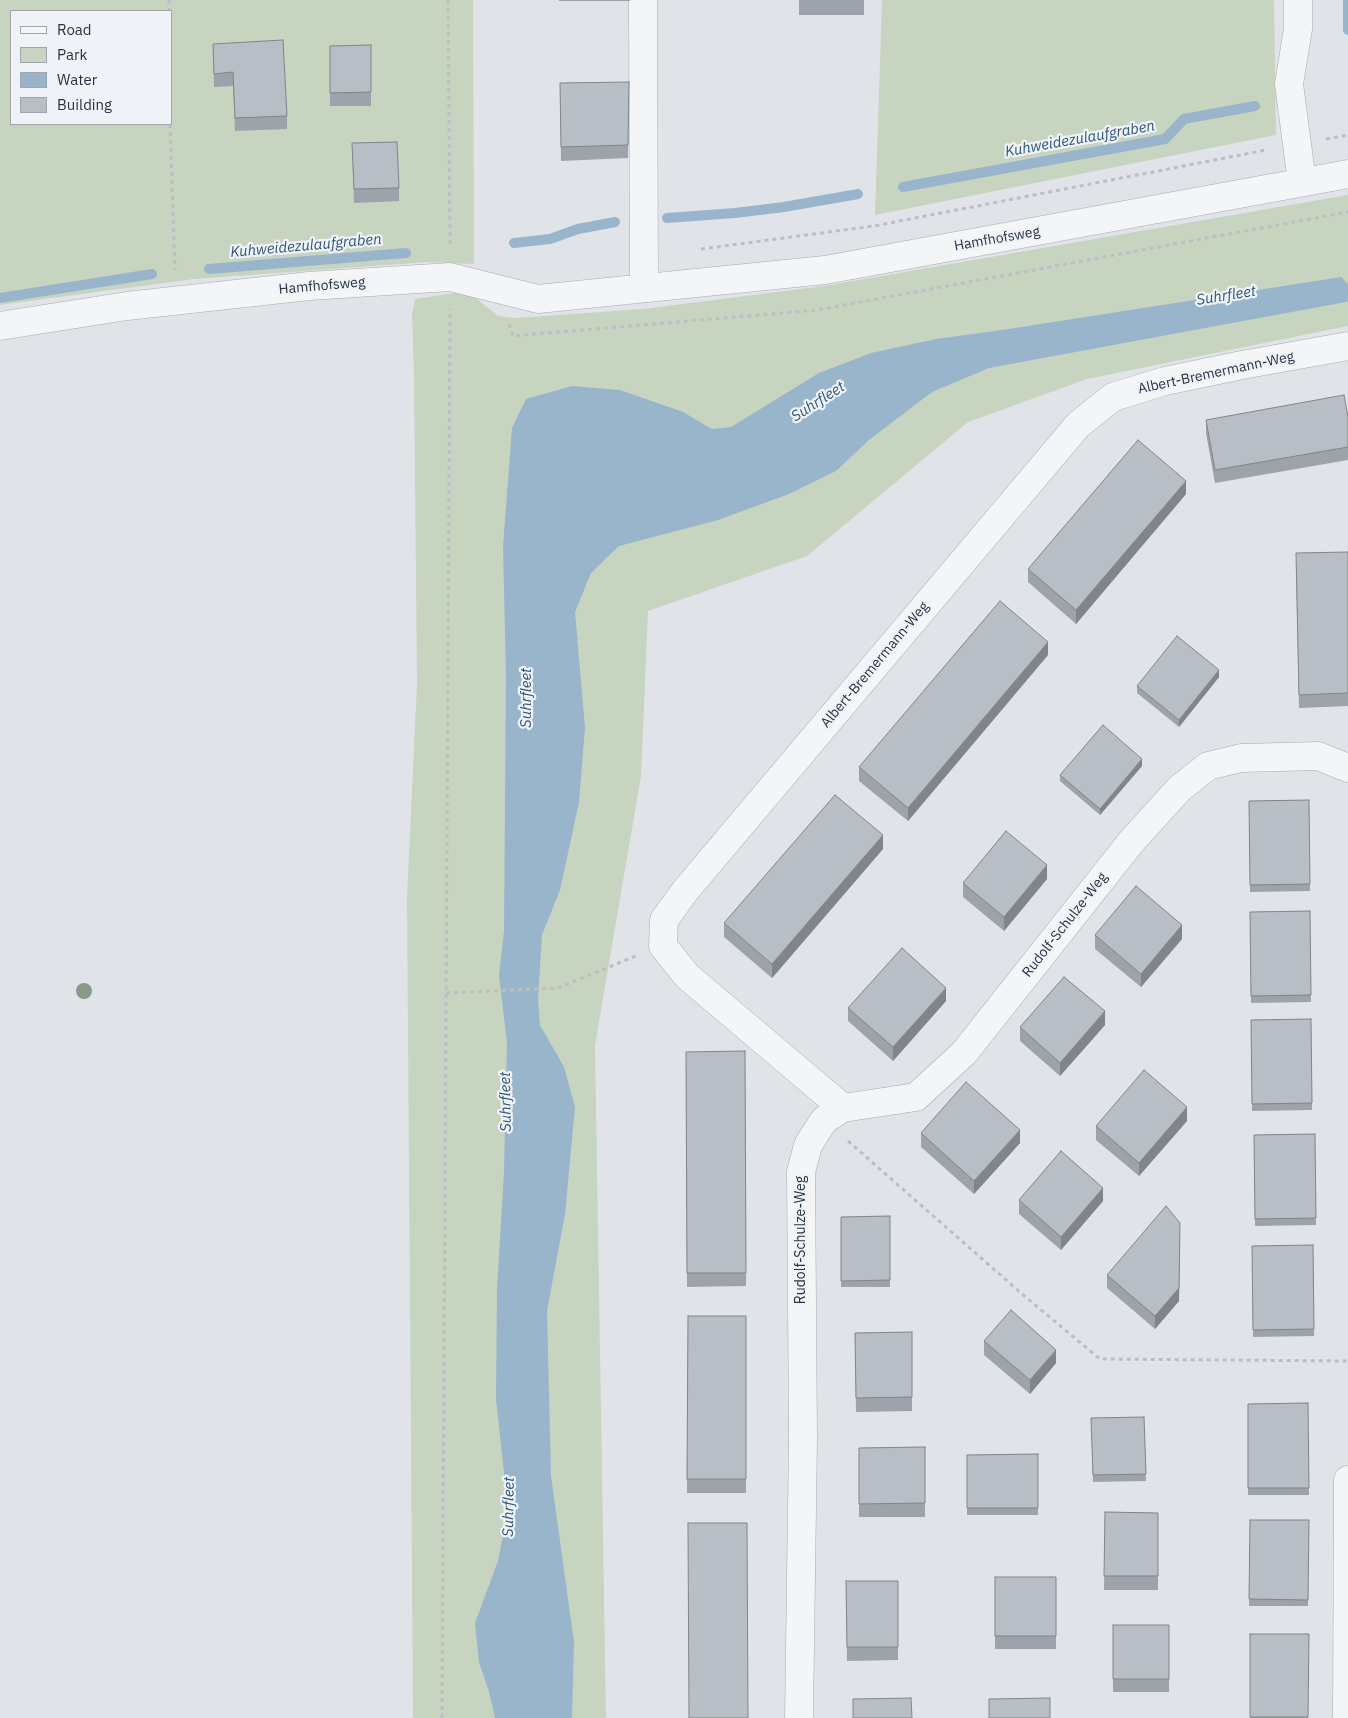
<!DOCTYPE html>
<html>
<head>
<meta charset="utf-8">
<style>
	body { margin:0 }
	#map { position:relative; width:1348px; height:1718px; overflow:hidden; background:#e0e4e9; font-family:"IBM Plex Sans",sans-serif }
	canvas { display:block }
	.legend { position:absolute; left:10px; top:10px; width:162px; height:115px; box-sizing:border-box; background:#eff3f7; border:1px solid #9fa6ae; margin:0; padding:6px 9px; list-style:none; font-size:15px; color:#283341 }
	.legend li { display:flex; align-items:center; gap:10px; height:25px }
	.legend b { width:25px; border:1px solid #9fa6ae }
</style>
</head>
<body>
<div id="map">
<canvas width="1348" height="1718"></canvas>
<ul class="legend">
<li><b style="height:6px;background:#f3f5f7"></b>Road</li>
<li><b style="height:14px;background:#c7d4c0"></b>Park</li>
<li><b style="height:14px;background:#99b5cb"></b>Water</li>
<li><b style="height:14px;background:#b7bec6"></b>Building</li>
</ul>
</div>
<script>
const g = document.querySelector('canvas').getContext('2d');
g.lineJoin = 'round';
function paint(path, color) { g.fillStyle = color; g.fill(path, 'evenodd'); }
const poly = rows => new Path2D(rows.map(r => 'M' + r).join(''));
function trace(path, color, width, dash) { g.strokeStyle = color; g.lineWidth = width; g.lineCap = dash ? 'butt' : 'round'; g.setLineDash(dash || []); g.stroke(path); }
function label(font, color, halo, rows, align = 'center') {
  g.font = font + ' "IBM Plex Sans",sans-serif'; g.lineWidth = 4.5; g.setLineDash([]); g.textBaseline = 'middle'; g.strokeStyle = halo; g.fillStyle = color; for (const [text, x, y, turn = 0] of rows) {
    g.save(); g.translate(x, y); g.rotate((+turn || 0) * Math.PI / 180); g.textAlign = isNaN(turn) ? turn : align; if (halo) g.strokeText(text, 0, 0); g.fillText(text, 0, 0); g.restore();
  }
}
paint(poly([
	[0,0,473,0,474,264,428,262,194,279,0,305],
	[11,11,171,11,171,124,11,124],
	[882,0,1274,0,1276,135,875,215],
	[1348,195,1348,326,1087,379,968,422,807,556,648,611,641,776,595,1045,606,1718,413,1718,407,898,417,683,414,376,412,315,415,299,467,291,498,316,516,318,643,309,824,286]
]), '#c7d4c0');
paint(poly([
	[1341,277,1348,284,1348,301,1346,302,989,368,932,392,869,440,836,471,789,494,718,520,619,546,591,573,575,612,585,728,579,802,560,890,542,935,538,999,540,1025,564,1067,575,1107,565,1214,547,1311,551,1476,574,1642,572,1718,495,1718,489,1692,479,1662,475,1623,498,1561,508,1510,496,1399,497,1289,504,1171,507,1043,499,975,504,931,506,674,503,546,512,428,526,399,572,386,620,390,683,412,712,429,731,427,819,373,871,353,936,339,1009,329]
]), '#99b5cb');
trace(poly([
	[1348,0,1348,30],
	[903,187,1165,139,1184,119,1255,106],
	[667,218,735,213,784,207,858,194],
	[514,243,550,239,578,229,615,222],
	[209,269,406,253],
	[0,298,152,274]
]), '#99b5cb', 10);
const minor = poly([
	[643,0,644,288],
	[1298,0,1298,29,1289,84,1302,182],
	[0,326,127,306,309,286,450,277,538,299,825,270,1348,174],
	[843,1108,687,976,663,946,664,920,685,891,1078,425,1113,397,1165,381,1242,365,1348,346],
	[799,1718,803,1438,801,1172,808,1145,824,1120,843,1108,916,1097,964,1053,1131,842,1179,789,1208,766,1241,758,1318,756,1348,768],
	[1347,1718,1348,1480]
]);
trace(minor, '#a5abb3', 29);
trace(poly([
	[169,0,169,11],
	[448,0,450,247],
	[170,124,175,270],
	[1326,139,1348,135],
	[701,249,874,226,1266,150],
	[509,324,513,336,817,310,1348,212],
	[446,993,558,988,636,956],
	[848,1141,1022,1294,1100,1359,1348,1361],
	[442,1718,450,309]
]), '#babfc4', 3, [4, 4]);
trace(minor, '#f3f5f7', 28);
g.fillStyle = '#889a85';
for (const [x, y] of [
	[84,991]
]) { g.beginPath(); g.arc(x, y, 8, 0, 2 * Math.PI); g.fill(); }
paint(poly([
	[559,0,630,0,630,1,559,1],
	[799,0,864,0,864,15,799,15],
	[213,44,287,116,287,129,235,131,233,86,214,87],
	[371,45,371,106,330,106,330,46],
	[560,83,629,96,628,158,561,161],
	[352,143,399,188,399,201,354,203],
	[1348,417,1348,460,1215,483,1206,433,1206,420],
	[1186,494,1076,624,1028,582,1028,569],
	[1348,552,1348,706,1299,708,1296,566],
	[1048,655,908,821,859,781,859,767],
	[1219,677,1179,727,1137,693,1137,686],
	[1142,766,1100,815,1060,781,1060,775],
	[1309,800,1310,891,1250,892,1249,801],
	[883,849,772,978,724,937,724,923],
	[1047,879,1004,931,963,897,963,883],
	[1310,911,1311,1002,1251,1003,1250,912],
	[1095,935,1182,939,1141,987,1095,949],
	[946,1001,893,1061,848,1021,848,1008],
	[1311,1019,1312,1110,1252,1111,1251,1020],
	[1105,1025,1060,1076,1020,1041,1020,1027],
	[745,1051,746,1286,687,1287,686,1052],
	[1187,1121,1139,1176,1096,1140,1096,1126],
	[921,1133,1020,1143,974,1194,921,1147],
	[1315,1134,1316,1225,1255,1226,1254,1135],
	[1019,1200,1103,1201,1061,1250,1019,1214],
	[890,1216,890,1287,841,1287,841,1217],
	[1180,1236,1179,1301,1155,1329,1107,1288,1107,1275],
	[1313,1245,1314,1336,1253,1337,1252,1246],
	[688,1316,746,1316,746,1493,687,1493],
	[912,1332,912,1411,856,1412,855,1333],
	[984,1341,1056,1363,1030,1394,984,1355],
	[1308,1403,1309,1495,1248,1495,1248,1404],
	[1144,1417,1146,1481,1093,1482,1091,1418],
	[925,1447,925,1517,859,1517,859,1448],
	[1038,1454,1038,1515,967,1515,967,1455],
	[1105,1512,1158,1513,1158,1590,1104,1590],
	[1250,1520,1309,1520,1308,1606,1249,1606],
	[995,1577,1056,1577,1056,1649,995,1649],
	[846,1581,898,1581,898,1660,847,1661],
	[1113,1625,1169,1625,1169,1692,1113,1692],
	[1250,1634,1309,1634,1308,1718,1250,1718]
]), '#9da3aa');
paint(poly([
	[1186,481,1186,494,1076,624,1076,610],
	[1048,642,1048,655,908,821,908,808],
	[1219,670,1219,677,1179,727,1179,720],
	[1142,759,1142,766,1100,815,1100,809],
	[883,835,883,849,772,978,772,964],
	[1047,865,1047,879,1004,931,1004,917],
	[1182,925,1182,939,1141,987,1141,974],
	[946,988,946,1001,893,1061,893,1047],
	[1105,1011,1105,1025,1060,1076,1060,1063],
	[1187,1107,1187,1121,1139,1176,1139,1163],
	[1020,1130,1020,1143,974,1194,974,1181],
	[1103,1188,1103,1201,1061,1250,1061,1237],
	[1180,1236,1179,1301,1155,1329,1155,1316],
	[1056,1350,1056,1363,1030,1394,1030,1380]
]), '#80858b');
const building = poly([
	[283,40,287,116,235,118,233,72,214,74,213,44,283,40],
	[371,45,371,92,330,93,330,46,371,45],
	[629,82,628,145,561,147,560,83,629,82],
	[397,142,399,188,354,189,352,143,397,142],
	[1344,395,1348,417,1348,447,1215,470,1206,420,1344,395],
	[1138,440,1186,481,1076,610,1028,569,1138,440],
	[1348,552,1348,693,1299,695,1296,553,1348,552],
	[1000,601,1048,642,908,808,859,767,1000,601],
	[1177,636,1219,670,1179,720,1137,686,1177,636],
	[1103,725,1142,759,1100,809,1060,775,1103,725],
	[835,795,883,835,772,964,724,923,835,795],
	[1309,800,1310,884,1250,885,1249,801,1309,800],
	[1006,831,1047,865,1004,917,963,883,1006,831],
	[1136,886,1182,925,1141,974,1095,935,1136,886],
	[1310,911,1311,995,1251,996,1250,912,1310,911],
	[902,948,946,988,893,1047,848,1008,902,948],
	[1064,977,1105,1011,1060,1063,1020,1027,1064,977],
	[1311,1019,1312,1103,1252,1104,1251,1020,1311,1019],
	[745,1051,746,1273,687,1273,686,1052,745,1051],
	[1144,1070,1187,1107,1139,1163,1096,1126,1144,1070],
	[966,1082,1020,1130,974,1181,921,1133,966,1082],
	[1315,1134,1316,1218,1255,1219,1254,1135,1315,1134],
	[1061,1151,1103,1188,1061,1237,1019,1200,1061,1151],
	[1166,1206,1180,1223,1179,1288,1155,1316,1107,1275,1166,1206],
	[890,1216,890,1280,841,1281,841,1217,890,1216],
	[1313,1245,1314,1329,1253,1330,1252,1246,1313,1245],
	[1011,1310,1056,1350,1030,1380,984,1341,1011,1310],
	[688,1316,746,1316,746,1479,687,1479,688,1316],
	[912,1332,912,1397,856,1398,855,1333,912,1332],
	[1308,1403,1309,1488,1248,1488,1248,1404,1308,1403],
	[1144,1417,1146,1474,1093,1475,1091,1418,1144,1417],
	[925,1447,925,1503,859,1504,859,1448,925,1447],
	[1038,1454,1038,1508,967,1508,967,1455,1038,1454],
	[1105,1512,1158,1513,1158,1576,1104,1576,1105,1512],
	[1250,1520,1309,1520,1308,1600,1249,1599,1250,1520],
	[688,1523,747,1523,748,1718,689,1718,688,1523],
	[995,1577,1056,1577,1056,1636,995,1636,995,1577],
	[846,1581,898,1581,898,1647,847,1647,846,1581],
	[1113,1625,1169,1625,1169,1679,1113,1679,1113,1625],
	[1250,1634,1309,1634,1308,1717,1250,1717,1250,1634],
	[911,1698,912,1718,853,1718,853,1699,911,1698],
	[1050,1698,1050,1718,989,1718,989,1699,1050,1698]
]);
paint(building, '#b7bec6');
trace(building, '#80858b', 1);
label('14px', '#283341', '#eff3f7', [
	["Hamfhofsweg",997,239,-10],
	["Hamfhofsweg",322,286,-5],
	["Albert-Bremermann-Weg",1216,373,-12],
	["Albert-Bremermann-Weg",875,665,-50],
	["Rudolf-Schulze-Weg",1065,925,-52],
	["Rudolf-Schulze-Weg",801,1240,-90]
]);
label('italic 15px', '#305677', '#eff3f7', [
	["Kuhweidezulaufgraben",1080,139,-10],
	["Kuhweidezulaufgraben",306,246,-5],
	["Suhrfleet",1226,296,-9],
	["Suhrfleet",818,402,-33],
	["Suhrfleet",527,698,-90],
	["Suhrfleet",506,1102,-91],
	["Suhrfleet",509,1507,-89]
]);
</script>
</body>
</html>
